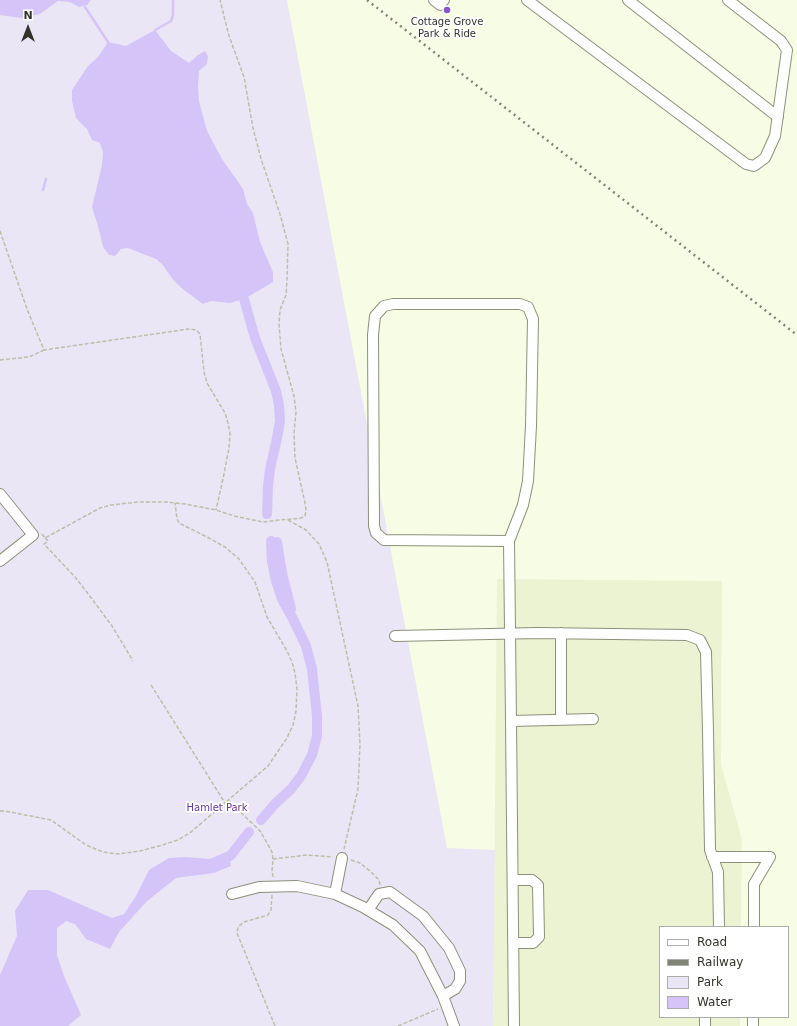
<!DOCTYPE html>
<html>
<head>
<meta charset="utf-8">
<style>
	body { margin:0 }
	#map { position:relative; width:797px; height:1026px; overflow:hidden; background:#f7fde4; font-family:"DejaVu Sans",sans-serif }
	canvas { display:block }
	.legend { position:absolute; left:659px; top:926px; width:130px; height:92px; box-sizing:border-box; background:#fff; border:1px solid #adaeaa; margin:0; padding:5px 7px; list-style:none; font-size:12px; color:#32342b }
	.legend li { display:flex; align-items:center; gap:8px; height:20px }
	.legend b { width:20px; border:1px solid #adaeaa }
	.north { position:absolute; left:8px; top:8px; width:40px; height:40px; -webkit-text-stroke:3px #fff; paint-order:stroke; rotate:0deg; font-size:11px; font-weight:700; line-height:16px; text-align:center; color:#32342b }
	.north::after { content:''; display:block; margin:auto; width:14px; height:18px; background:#32342b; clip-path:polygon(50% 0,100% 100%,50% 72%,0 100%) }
</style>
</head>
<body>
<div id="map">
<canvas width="797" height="1026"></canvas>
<ul class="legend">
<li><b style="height:5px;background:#fff"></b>Road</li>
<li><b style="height:5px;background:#818575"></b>Railway</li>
<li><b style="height:11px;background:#ebe6f6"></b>Park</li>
<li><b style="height:11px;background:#d5c4f8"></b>Water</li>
</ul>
<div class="north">N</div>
</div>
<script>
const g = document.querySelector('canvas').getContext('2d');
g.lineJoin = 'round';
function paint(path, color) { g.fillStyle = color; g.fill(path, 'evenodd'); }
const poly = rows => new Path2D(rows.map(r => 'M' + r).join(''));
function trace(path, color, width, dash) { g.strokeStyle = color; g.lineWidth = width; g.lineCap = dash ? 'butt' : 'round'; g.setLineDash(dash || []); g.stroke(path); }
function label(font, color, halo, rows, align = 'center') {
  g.font = font + ' "DejaVu Sans",sans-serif'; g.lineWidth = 3.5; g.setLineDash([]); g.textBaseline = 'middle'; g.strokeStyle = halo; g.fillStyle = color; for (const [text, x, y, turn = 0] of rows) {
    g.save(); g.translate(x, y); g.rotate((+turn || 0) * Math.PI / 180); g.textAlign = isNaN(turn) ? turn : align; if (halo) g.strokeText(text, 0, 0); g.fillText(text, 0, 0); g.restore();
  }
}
paint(poly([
	[497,579,722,581,721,764,742,840,741,927,660,927,660,1017,740,1017,740,1026,493,1026]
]), '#ecf3d3');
paint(poly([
	[0,0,287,0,447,848,495,850,493,1026,0,1026]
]), '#ebe6f6');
paint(poly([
	[0,0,91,0,87,5,79,7,70,2,58,1,40,14,21,18,0,15],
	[155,30,171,51,189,63,198,55,205,51,208,56,207,64,199,71,198,86,199,101,207,131,222,159,243,189,247,204,253,213,260,242,273,272,273,282,246,298,230,303,211,301,203,304,184,290,174,281,162,264,156,259,128,248,121,249,115,256,109,255,103,247,98,226,92,207,102,165,103,152,100,143,92,140,87,129,76,118,72,101,72,90,88,66,98,57,108,42,126,46],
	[228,851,231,866,214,873,176,878,146,902,119,932,110,949,86,939,75,924,66,921,57,928,57,955,64,976,81,1015,68,1026,0,1026,0,975,17,936,15,911,28,890,48,890,112,918,124,914,136,896,149,870,169,858,187,857,210,859]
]), '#d5c4f8');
trace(poly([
	[85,7,108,42],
	[155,30,171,21,173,15,173,0],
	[43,190,46,179]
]), '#d5c4f8', 2.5);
trace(poly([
	[244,299,255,338,276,391,279,405,280,421,276,443,270,469,268,486,267,514],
	[277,542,282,573,291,609],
	[261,820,275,804,291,789,301,776,312,755,317,736,317,716,312,669,306,646,293,619,282,599,276,581,272,561,271,541],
	[222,861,231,855,249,832]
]), '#d5c4f8', 10);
const minor = poly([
	[434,0,440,5,444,0],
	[527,0,746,164,754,166,765,158,775,136,787,50,781,41,728,0],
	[628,0,778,117],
	[0,494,33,535,0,561],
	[509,541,384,540,376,533,374,526,373,335,375,316,384,306,393,304,520,304,528,307,533,319,531,426,528,481,523,505,509,541,511,721],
	[561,633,561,720],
	[395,636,538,633,687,635,700,640,706,652,708,731,710,850,718,872,719,927],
	[712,857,770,857],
	[513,880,532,880,538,885,539,937,533,943,513,943],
	[232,894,259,887,297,886,335,894,363,907,393,925,420,951,443,996,454,1026],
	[335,894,342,858],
	[368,910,379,894,390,892,423,916,449,948,460,971,460,981,455,989,443,996],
	[754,927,754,884,770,857],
	[705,1017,705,1026],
	[514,1026,511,721,593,719],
	[753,1026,753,1017]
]);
trace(minor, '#8c917a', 12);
trace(poly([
	[0,231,27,309,44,350,189,329,196,330,200,334,204,372,207,383,225,413,228,423,230,434,229,448,223,479,216,510],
	[0,360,29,357,44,350],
	[288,520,306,530,319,544,327,562,358,706,360,745,358,789,344,849],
	[42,534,45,538,100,508,111,505,138,502,165,502,185,504,216,510,234,516,263,522,279,520,293,519,301,518,305,516,306,510,305,503,295,458,294,433,296,412,294,396,281,349,279,324,280,310,286,295,287,280,288,244,280,214,261,159,253,128,244,77,229,36,220,0],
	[45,538,48,541,44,544,75,577,89,595,112,626,133,661],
	[151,685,225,803],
	[228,800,260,831,266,841,272,852,273,859,272,871,273,877],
	[0,811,5,811,51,820,86,845,103,852,118,854,140,851,159,846,178,840,191,832,268,766,287,738,293,725,296,711,297,689,295,673,292,662,287,651,267,617,255,582,239,559,225,547,209,538,179,523,177,519,175,503],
	[273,859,307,855,333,857],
	[351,860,360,863,370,871,379,880,380,885],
	[272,895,271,910,268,915,244,922,238,927,237,933,275,1026],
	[398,1026,438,1009]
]), '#babfaa', 1.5, [4, 2]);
trace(minor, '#fff', 10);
trace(poly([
	[367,0,797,335]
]), '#818575', 2.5, [2, 4]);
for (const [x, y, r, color] of [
	[447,10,4,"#8856cf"]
]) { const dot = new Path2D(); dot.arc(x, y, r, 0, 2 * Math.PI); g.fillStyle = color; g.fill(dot); trace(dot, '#fff', 1.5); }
label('10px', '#32342b', '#fff', [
	["Cottage Grove",447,22],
	["Park & Ride",447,34]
]);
label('10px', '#623999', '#fff', [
	["Hamlet Park",217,808]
]);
</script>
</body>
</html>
